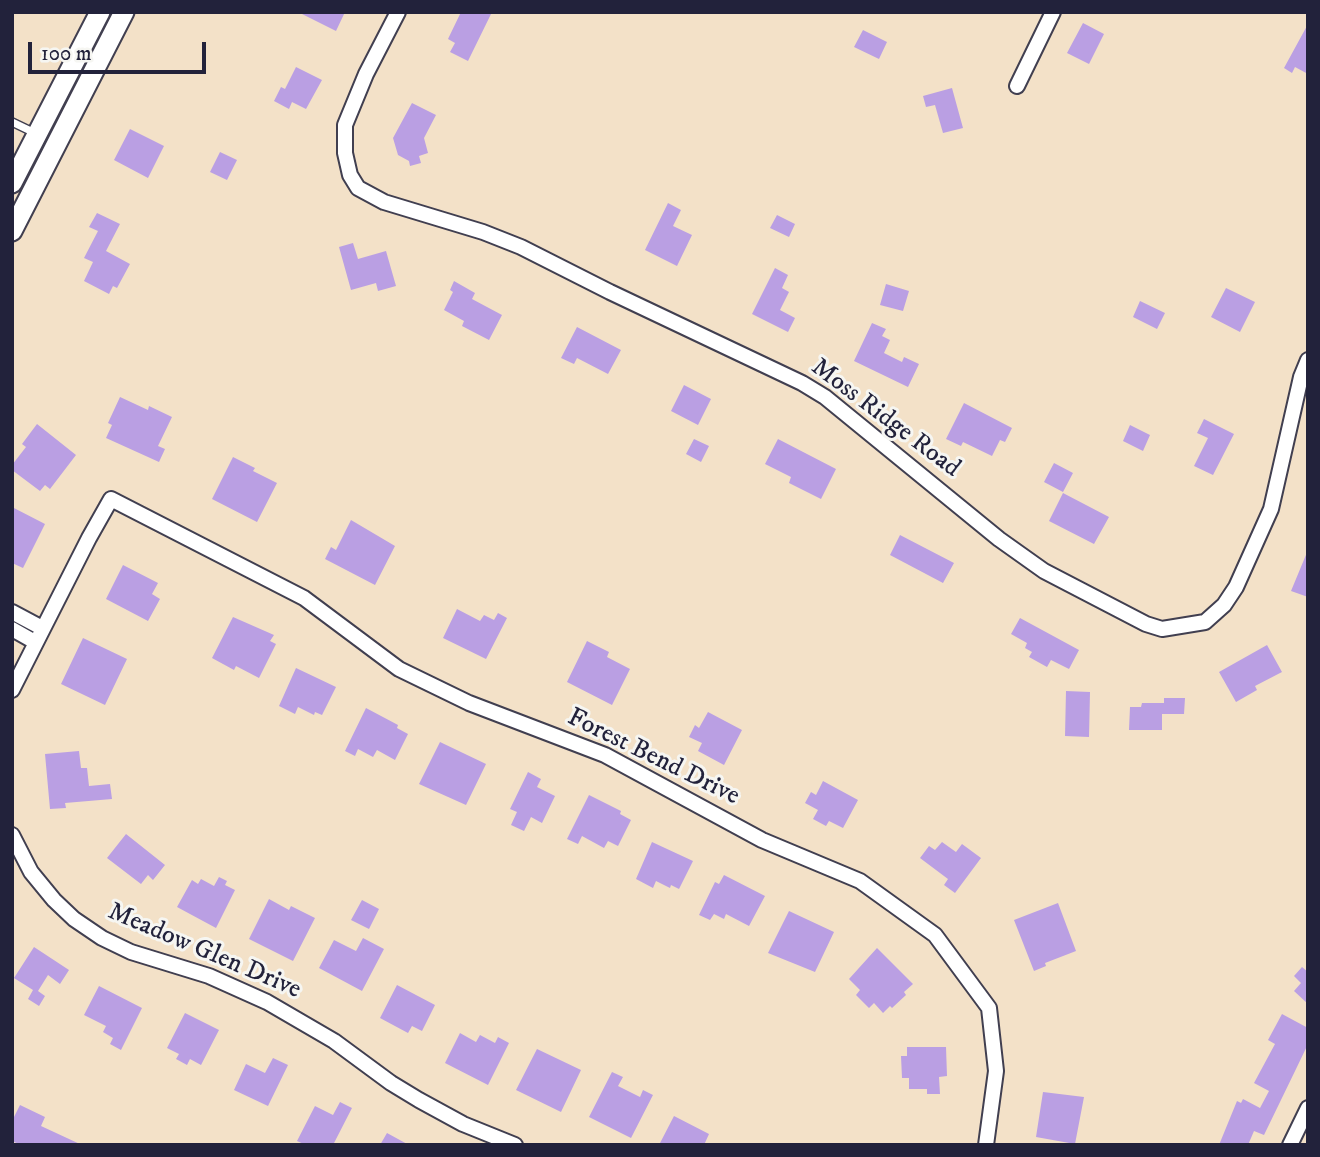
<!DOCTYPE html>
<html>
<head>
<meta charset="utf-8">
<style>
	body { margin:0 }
	#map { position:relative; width:1320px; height:1157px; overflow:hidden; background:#f3e1c8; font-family:"IM FELL DW Pica",serif }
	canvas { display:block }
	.frame { position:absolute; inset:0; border:14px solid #22223b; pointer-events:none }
	.scale { position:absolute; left:28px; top:42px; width:178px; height:32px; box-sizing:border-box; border:4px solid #22223b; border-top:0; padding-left:9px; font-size:21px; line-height:24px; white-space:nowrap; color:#22223b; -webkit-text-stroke:5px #f6f6f2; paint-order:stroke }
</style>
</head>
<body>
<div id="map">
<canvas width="1320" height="1157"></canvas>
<div class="frame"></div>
<div class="scale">100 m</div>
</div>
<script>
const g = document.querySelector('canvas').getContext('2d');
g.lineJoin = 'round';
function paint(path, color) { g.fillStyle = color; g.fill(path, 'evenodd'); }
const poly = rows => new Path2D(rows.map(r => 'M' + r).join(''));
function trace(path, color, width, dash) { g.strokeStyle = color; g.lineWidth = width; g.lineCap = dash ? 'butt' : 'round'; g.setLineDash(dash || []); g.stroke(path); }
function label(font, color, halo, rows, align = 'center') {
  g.font = font + ' "IM FELL DW Pica",serif'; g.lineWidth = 6; g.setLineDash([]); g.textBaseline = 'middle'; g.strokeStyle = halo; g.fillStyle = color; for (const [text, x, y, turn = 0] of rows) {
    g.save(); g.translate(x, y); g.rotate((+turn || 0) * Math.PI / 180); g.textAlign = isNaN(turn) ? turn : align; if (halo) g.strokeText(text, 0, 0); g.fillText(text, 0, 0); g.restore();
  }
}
paint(poly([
	[298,12,345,12,336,31],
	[461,12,492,12,468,61,450,52,455,43,448,39],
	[1083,23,1104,34,1089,64,1067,53],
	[1308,24,1308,74,1295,67,1292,73,1284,68],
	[863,30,887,42,879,59,854,47],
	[296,67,322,80,306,109,292,102,289,109,274,101,281,87,285,89],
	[952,88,963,128,943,133,935,105,926,107,923,96],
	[412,103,436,115,424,138,428,153,419,156,421,163,410,166,409,161,398,155,393,138],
	[130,129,164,146,148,178,114,160],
	[220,152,237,160,227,180,210,172],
	[668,203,681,210,673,226,692,235,677,266,645,250],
	[97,213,120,224,106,251,130,264,117,288,113,286,109,294,84,281,93,262,84,258,98,231,89,227],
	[777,215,795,224,789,237,770,228],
	[353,243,358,259,386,251,396,286,378,291,376,283,351,290,339,247],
	[775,268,788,275,782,288,789,292,780,310,795,318,788,332,752,314],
	[454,281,475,293,472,299,502,315,489,340,462,326,464,321,444,310,453,292,450,290],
	[886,284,909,291,903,311,880,305],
	[1226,288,1255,302,1240,332,1211,317],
	[1140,301,1165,313,1157,329,1133,317],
	[872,323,886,329,882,336,890,340,884,353,902,362,904,357,919,364,908,387,854,361],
	[577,327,621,350,608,374,577,358,574,364,561,358],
	[684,385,711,399,698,425,671,411],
	[120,397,148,410,149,406,172,417,158,446,165,449,159,462,106,438,112,425,108,423],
	[964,403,1012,428,1005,442,1000,440,992,456,963,442,961,446,946,439],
	[1204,419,1234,434,1213,475,1194,466,1208,438,1197,433],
	[37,424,76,455,50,489,45,485,40,491,12,470,12,465,26,447,22,444],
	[1130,425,1150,435,1143,451,1123,441],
	[694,439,709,446,701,462,686,454],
	[778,439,836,469,821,499,789,483,791,477,765,464],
	[233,457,255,468,253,471,277,483,257,522,212,499],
	[1054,463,1073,473,1063,492,1044,482],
	[1063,493,1109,517,1094,544,1049,521],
	[12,507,45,524,23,568,12,563],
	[351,520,395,546,375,585,325,559,331,547,336,550],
	[900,535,954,563,943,583,890,555],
	[1308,550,1308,597,1291,591],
	[123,565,158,583,152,594,160,599,148,621,106,599],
	[457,609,480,621,484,615,494,620,498,613,507,618,486,659,443,638],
	[233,617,274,635,270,641,276,644,259,678,236,666,234,670,212,658],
	[1020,618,1079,650,1069,669,1051,660,1047,667,1029,657,1032,652,1025,648,1027,643,1011,634],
	[83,638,127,659,105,705,61,684],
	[587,641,609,652,607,657,630,669,612,705,567,682],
	[1267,645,1282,672,1255,686,1257,690,1236,702,1219,672],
	[296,668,336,687,322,715,315,712,314,715,298,707,295,714,279,706],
	[1066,691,1090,692,1089,737,1065,736],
	[1164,698,1185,698,1184,714,1162,714,1162,730,1129,730,1130,707,1141,707,1142,703,1164,703],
	[366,708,398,725,397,728,408,734,395,760,377,750,373,757,358,749,355,756,345,751],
	[708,712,742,730,724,765,698,751,702,743,689,737,695,725,699,728],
	[440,742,486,764,466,805,419,784],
	[79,751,81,768,87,768,89,786,110,784,112,799,65,803,66,808,50,809,45,754],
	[528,772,541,779,537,787,555,796,542,823,531,817,524,831,511,825,517,812,510,809],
	[823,781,858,800,843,828,829,821,826,826,813,819,818,810,805,803,811,792,816,795],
	[589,795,621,811,620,814,631,820,618,846,608,841,604,848,582,836,578,844,567,839],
	[126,834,165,865,153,880,148,875,141,884,107,858],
	[652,842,693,861,679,889,671,885,670,888,656,881,653,888,636,879],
	[942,842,956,852,962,844,981,858,955,893,944,885,948,879,920,858,929,846,935,850],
	[724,875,765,896,749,926,726,914,724,919,714,914,710,920,699,915,715,882,719,884],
	[219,877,227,881,225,885,235,890,216,928,177,907,192,880,198,884,201,879,214,886],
	[269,899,289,910,291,906,315,918,293,961,249,939],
	[362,900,379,909,369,929,351,920],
	[1058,903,1076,951,1045,963,1046,966,1034,971,1014,920],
	[789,911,834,932,815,972,768,953],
	[363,938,384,949,362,991,319,968,334,940,356,951],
	[34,947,69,970,60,984,48,975,38,991,45,996,39,1006,28,999,33,990,14,978],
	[877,948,913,984,904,992,906,995,892,1008,890,1006,883,1013,874,1003,869,1008,856,995,860,990,849,979],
	[1302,967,1308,972,1308,1004,1294,991,1301,983,1294,976],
	[397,985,435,1005,422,1031,412,1026,408,1033,380,1018],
	[99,986,142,1008,121,1050,110,1044,113,1038,103,1032,106,1026,84,1015],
	[185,1013,219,1030,201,1065,190,1059,187,1065,176,1059,179,1054,167,1048],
	[1282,1014,1308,1028,1308,1044,1296,1069,1264,1135,1254,1131,1248,1145,1219,1145,1237,1101,1241,1103,1243,1099,1260,1108,1269,1091,1254,1083,1275,1044,1268,1040],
	[460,1033,476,1042,480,1035,495,1043,498,1037,509,1043,488,1085,445,1063],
	[907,1047,946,1047,947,1076,939,1077,940,1094,927,1094,927,1089,909,1089,909,1078,902,1078,901,1056,907,1056],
	[537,1049,581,1070,561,1112,516,1090],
	[273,1058,288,1065,268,1106,234,1090,246,1064,265,1073],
	[612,1072,623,1077,618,1086,640,1097,643,1090,653,1095,631,1138,589,1117],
	[1043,1092,1084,1097,1075,1144,1036,1137],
	[340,1102,352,1108,333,1145,306,1145,297,1141,315,1106,333,1115],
	[20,1105,45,1117,41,1126,82,1145,21,1145,12,1141,12,1121],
	[674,1116,709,1134,704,1145,659,1145],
	[387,1133,409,1145,380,1145]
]), '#ba9fe3');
const lane = poly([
	[12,122,37,134]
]);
const street = poly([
	[398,12,366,74,345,125,345,153,350,175,358,188,384,202,483,232,521,247,610,292,802,383,825,397,999,539,1044,571,1146,624,1162,629,1205,622,1224,605,1236,587,1271,509,1301,377,1308,360],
	[1017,86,1053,12],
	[12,612,42,628],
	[12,629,35,642],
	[12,690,89,538,111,499,304,598,399,669,469,703,605,755,762,840,860,881,935,935,989,1008,996,1071,986,1145],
	[12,835,31,872,54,900,74,919,102,938,131,952,209,976,267,1002,334,1041,391,1083,419,1100,463,1124,515,1145],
	[1290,1145,1308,1108]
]);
const secondary = poly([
	[12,183,100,12],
	[12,231,124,12]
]);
trace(lane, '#413f50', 10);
trace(street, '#413f50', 18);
trace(secondary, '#413f50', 23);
trace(lane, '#fff', 7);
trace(street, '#fff', 14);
trace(secondary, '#fff', 19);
label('26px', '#22223b', '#f6f6f2', [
	["Moss Ridge Road",885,419,37],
	["Forest Bend Drive",653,758,26],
	["Meadow Glen Drive",204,952,23]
]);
</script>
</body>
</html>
